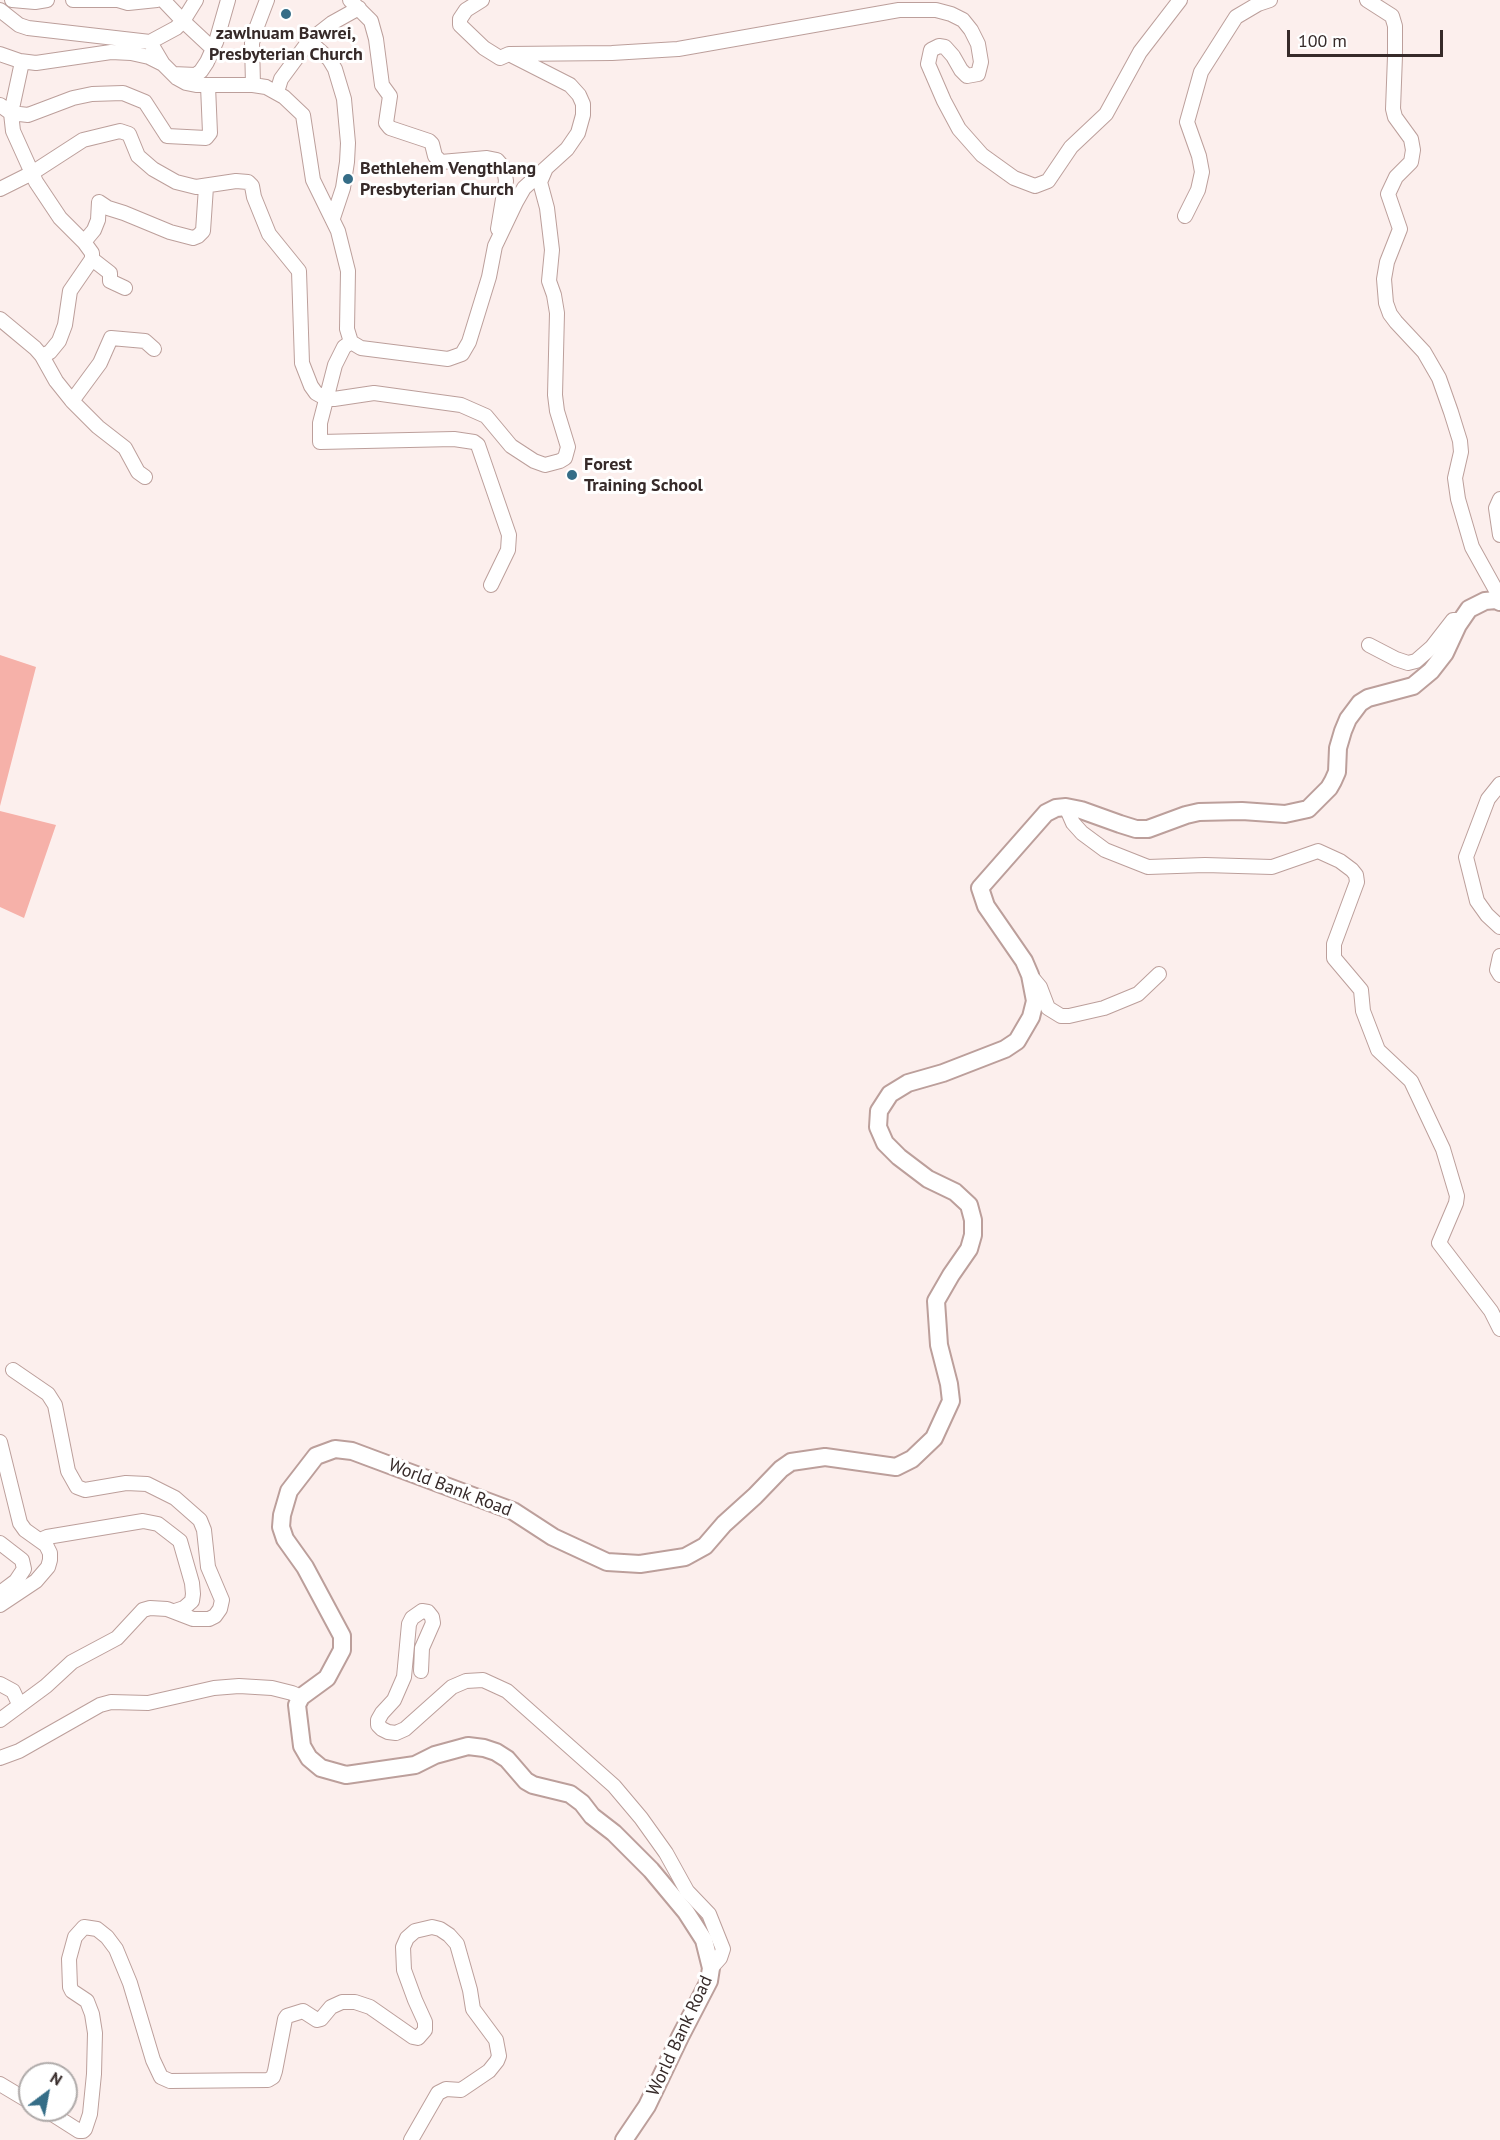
<!DOCTYPE html>
<html>
<head>
<meta charset="utf-8">
<style>
	body { margin:0 }
	#map { position:relative; width:1500px; height:2140px; overflow:hidden; background:#fcefed; font-family:"PT Sans",sans-serif }
	canvas { display:block }
	.north { position:absolute; left:18px; top:2062px; width:60px; height:60px; box-sizing:border-box; background:#fff; border:2px solid #afaaa9; border-radius:50%; rotate:32deg; font-size:16px; font-weight:700; line-height:24px; text-align:center; color:#362a29 }
	.north::after { content:''; display:block; margin:auto; width:21px; height:27px; background:#356d87; clip-path:polygon(50% 0,100% 100%,50% 72%,0 100%) }
	.scale { position:absolute; left:1287px; top:30px; width:156px; height:27px; box-sizing:border-box; border:3px solid #362a29; border-top:0; padding-left:8px; font-size:18px; line-height:21px; white-space:nowrap; color:#362a29; -webkit-text-stroke:4px #fff; paint-order:stroke }
</style>
</head>
<body>
<div id="map">
<canvas width="1500" height="2140"></canvas>
<div class="north">N</div>
<div class="scale">100 m</div>
</div>
<script>
const g = document.querySelector('canvas').getContext('2d');
g.lineJoin = 'round';
function paint(path, color) { g.fillStyle = color; g.fill(path, 'evenodd'); }
const poly = rows => new Path2D(rows.map(r => 'M' + r).join(''));
function trace(path, color, width, dash) { g.strokeStyle = color; g.lineWidth = width; g.lineCap = dash ? 'butt' : 'round'; g.setLineDash(dash || []); g.stroke(path); }
function label(font, color, halo, rows, align = 'center') {
  g.font = font + ' "PT Sans",sans-serif'; g.lineWidth = 6; g.setLineDash([]); g.textBaseline = 'middle'; g.strokeStyle = halo; g.fillStyle = color; for (const [text, x, y, turn = 0] of rows) {
    g.save(); g.translate(x, y); g.rotate((+turn || 0) * Math.PI / 180); g.textAlign = isNaN(turn) ? turn : align; if (halo) g.strokeText(text, 0, 0); g.fillText(text, 0, 0); g.restore();
  }
}
paint(poly([
	[0,655,36,667,0,806],
	[0,811,56,825,24,918,0,907]
]), '#f6b1a9');
const minor = poly([
	[12,0,35,2,47,0],
	[73,0,118,0,128,3,157,0],
	[163,0,183,21,213,49],
	[350,0,371,21,376,39,382,85,390,96,386,123,390,128,429,141,432,144,435,156,441,162,487,158,497,160,504,168,506,181,498,229],
	[482,0,466,10,460,19,460,25,484,48,500,58,509,54,612,53,678,49,899,10,936,10,951,14,963,20,971,30,978,44,981,62,978,74,967,76,961,70,953,56,945,47,939,46,931,50,928,64,944,101,959,129,982,155,1014,178,1035,186,1048,181,1071,147,1106,114,1140,52,1180,0],
	[1367,0,1392,16,1395,26,1395,56,1393,109,1395,117,1411,139,1413,150,1411,162,1396,177,1388,194,1400,229,1387,262,1384,279,1386,303,1390,314,1396,322,1424,352,1439,378,1451,412,1460,441,1461,452,1455,478,1458,499,1472,547,1497,592,1496,600],
	[0,10,19,25,28,28,150,42,163,64,177,78,186,83,196,85,253,85,266,87,284,97,303,115,313,180,338,231,348,271,347,329,351,342,361,348,448,359,462,354,469,342,489,277,495,246,516,202,524,188,567,149,578,133,583,115,583,104,579,95,570,85,513,56],
	[309,41,329,59,335,69,344,99,348,143,347,162,343,188,333,218],
	[150,42,176,28,183,21,196,0],
	[0,54,20,61,36,63,111,52,131,53,149,57,163,64],
	[22,62,11,113,13,131,36,182,60,218,84,242,92,253,92,259,70,291,65,325,59,341,50,352,42,356],
	[173,74,196,75,201,71,207,62,216,42,228,0],
	[253,85,252,43,256,29,267,0],
	[277,92,281,79,309,41,332,23,359,8],
	[0,105,11,113,28,115,73,98,92,94,123,93,145,102,167,136,206,138,210,133,208,86],
	[0,189,32,173,83,140,120,131,129,134,138,156,153,169,176,182,196,187,236,181,248,182,252,186,254,197,269,234,299,271,302,363,311,386,316,393,327,399,334,399,374,393,461,405,486,416,511,446,534,461,545,465,560,461,565,458,568,447,557,411,555,395,557,313,554,295,549,281,552,250,547,208,540,182,546,168],
	[1185,216,1198,190,1202,172,1199,156,1187,122,1201,72,1236,17,1258,4,1270,0],
	[84,242,94,230,98,220,99,202,108,208,124,213,170,232,193,238,198,236,203,231,206,187],
	[92,259,110,273,110,281,125,288],
	[0,319,35,348,42,356,56,381,72,401,98,427,125,448,138,472,145,477],
	[351,342,344,347,335,365,320,423,320,442,454,439,474,442,478,445,509,535,508,550,491,585],
	[72,401,100,363,111,338,145,341,154,349],
	[1500,499,1496,508,1500,535],
	[1369,645,1396,659,1408,663,1416,661,1432,647,1453,620,1462,620],
	[1500,784,1488,799,1466,857,1477,901,1487,915,1500,927],
	[1066,807,1073,823,1082,833,1105,850,1148,867,1205,865,1272,867,1318,851,1340,861,1352,870,1356,875,1357,882,1334,944,1334,958,1361,990,1363,1011,1378,1050,1411,1081,1443,1149,1457,1196,1456,1203,1439,1243,1491,1311,1500,1329],
	[1500,956,1497,970,1500,975],
	[1030,975,1040,987,1048,1008,1061,1016,1069,1016,1104,1008,1138,994,1159,974],
	[0,1442,20,1523,25,1530,46,1545,50,1553,50,1560,48,1567,36,1581,0,1605],
	[40,1540,47,1537,143,1521,158,1524,180,1541,192,1583,193,1594,192,1601,184,1608,175,1611],
	[0,1543,22,1560,24,1569,16,1581,0,1593],
	[421,1671,422,1648,433,1623,432,1617,428,1612,422,1611,412,1618,409,1624,404,1677,394,1700,382,1713,378,1720,378,1725,382,1729,388,1732,396,1733,405,1729,452,1687,466,1681,483,1680,507,1691,614,1786,641,1818,666,1853,687,1891,709,1914,723,1949,720,1958,711,1968],
	[0,1684,13,1691,19,1704],
	[0,1720,46,1686,72,1662,117,1638,143,1610,150,1608,167,1609,193,1619,209,1619,215,1616,220,1609,222,1600,208,1567,204,1530,200,1520,175,1498,147,1484,126,1483,85,1490,77,1487,68,1471,55,1405,48,1394,13,1370],
	[0,1758,19,1751,100,1705,111,1702,148,1703,214,1688,239,1686,272,1688,292,1693,301,1697],
	[0,2084,30,2102],
	[46,2110,79,2131,83,2131,85,2129,90,2114,94,2074,95,2033,92,2014,87,2001,72,1991,70,1987,69,1959,75,1937,84,1927,97,1929,107,1937,116,1949,130,1983,153,2060,161,2077,170,2081,268,2080,273,2077,275,2071,285,2019,287,2016,303,2011,317,2020,321,2019,331,2007,342,2002,355,2002,370,2007,413,2037,418,2038,425,2030,425,2022,415,2000,404,1970,403,1947,407,1938,415,1931,432,1927,440,1929,449,1935,457,1944,470,1990,473,2009,496,2040,499,2056,497,2061,489,2071,461,2090,446,2089,438,2093,411,2140]
]);
const major = poly([
	[624,2140,647,2106,680,2037,709,1981,711,1968,704,1940,686,1912,651,1870,614,1833,592,1816,582,1803,570,1794,533,1785,526,1781,507,1759,496,1752,484,1748,468,1746,435,1755,415,1765,346,1775,321,1768,309,1758,302,1746,297,1705,301,1697,327,1678,342,1650,342,1636,305,1567,285,1539,281,1527,282,1515,289,1491,316,1456,335,1449,352,1451,513,1511,553,1537,607,1562,640,1564,685,1557,705,1546,724,1524,755,1496,781,1469,791,1462,825,1457,896,1467,912,1459,934,1438,951,1401,949,1384,939,1345,936,1301,951,1275,969,1249,973,1235,973,1220,969,1205,955,1192,928,1179,899,1157,885,1143,878,1127,879,1111,890,1094,908,1083,943,1073,1005,1049,1017,1041,1031,1017,1035,1001,1030,975,1024,961,986,906,980,888,1046,813,1056,808,1066,807,1081,810,1120,824,1136,829,1148,829,1186,815,1199,812,1242,811,1285,814,1308,809,1329,788,1333,781,1337,772,1338,748,1343,731,1348,719,1360,703,1368,698,1413,686,1431,671,1445,653,1458,625,1469,609,1485,601,1496,600,1500,602]
]);
trace(minor, '#bc9f9b', 16);
trace(major, '#bc9f9b', 20);
trace(minor, '#fff', 14);
trace(major, '#fff', 16);
for (const [x, y, r, color] of [
	[286,14,6,"#356d87"],
	[348,179,6,"#356d87"],
	[572,475,6,"#356d87"]
]) { const dot = new Path2D(); dot.arc(x, y, r, 0, 2 * Math.PI); g.fillStyle = color; g.fill(dot); trace(dot, '#fff', 2); }
label('bold 18px', '#362a29', '#fff', [
	["zawlnuam Bawrei,",286,34,"center"],
	["Presbyterian Church",286,55,"center"],
	["Bethlehem Vengthlang",360,169],
	["Presbyterian Church",360,190],
	["Forest",584,465],
	["Training School",584,486]
], 'left');
label('18px', '#362a29', '#fff', [
	["World Bank Road",450,1488,21],
	["World Bank Road",680,2036,-65]
]);
</script>
</body>
</html>
